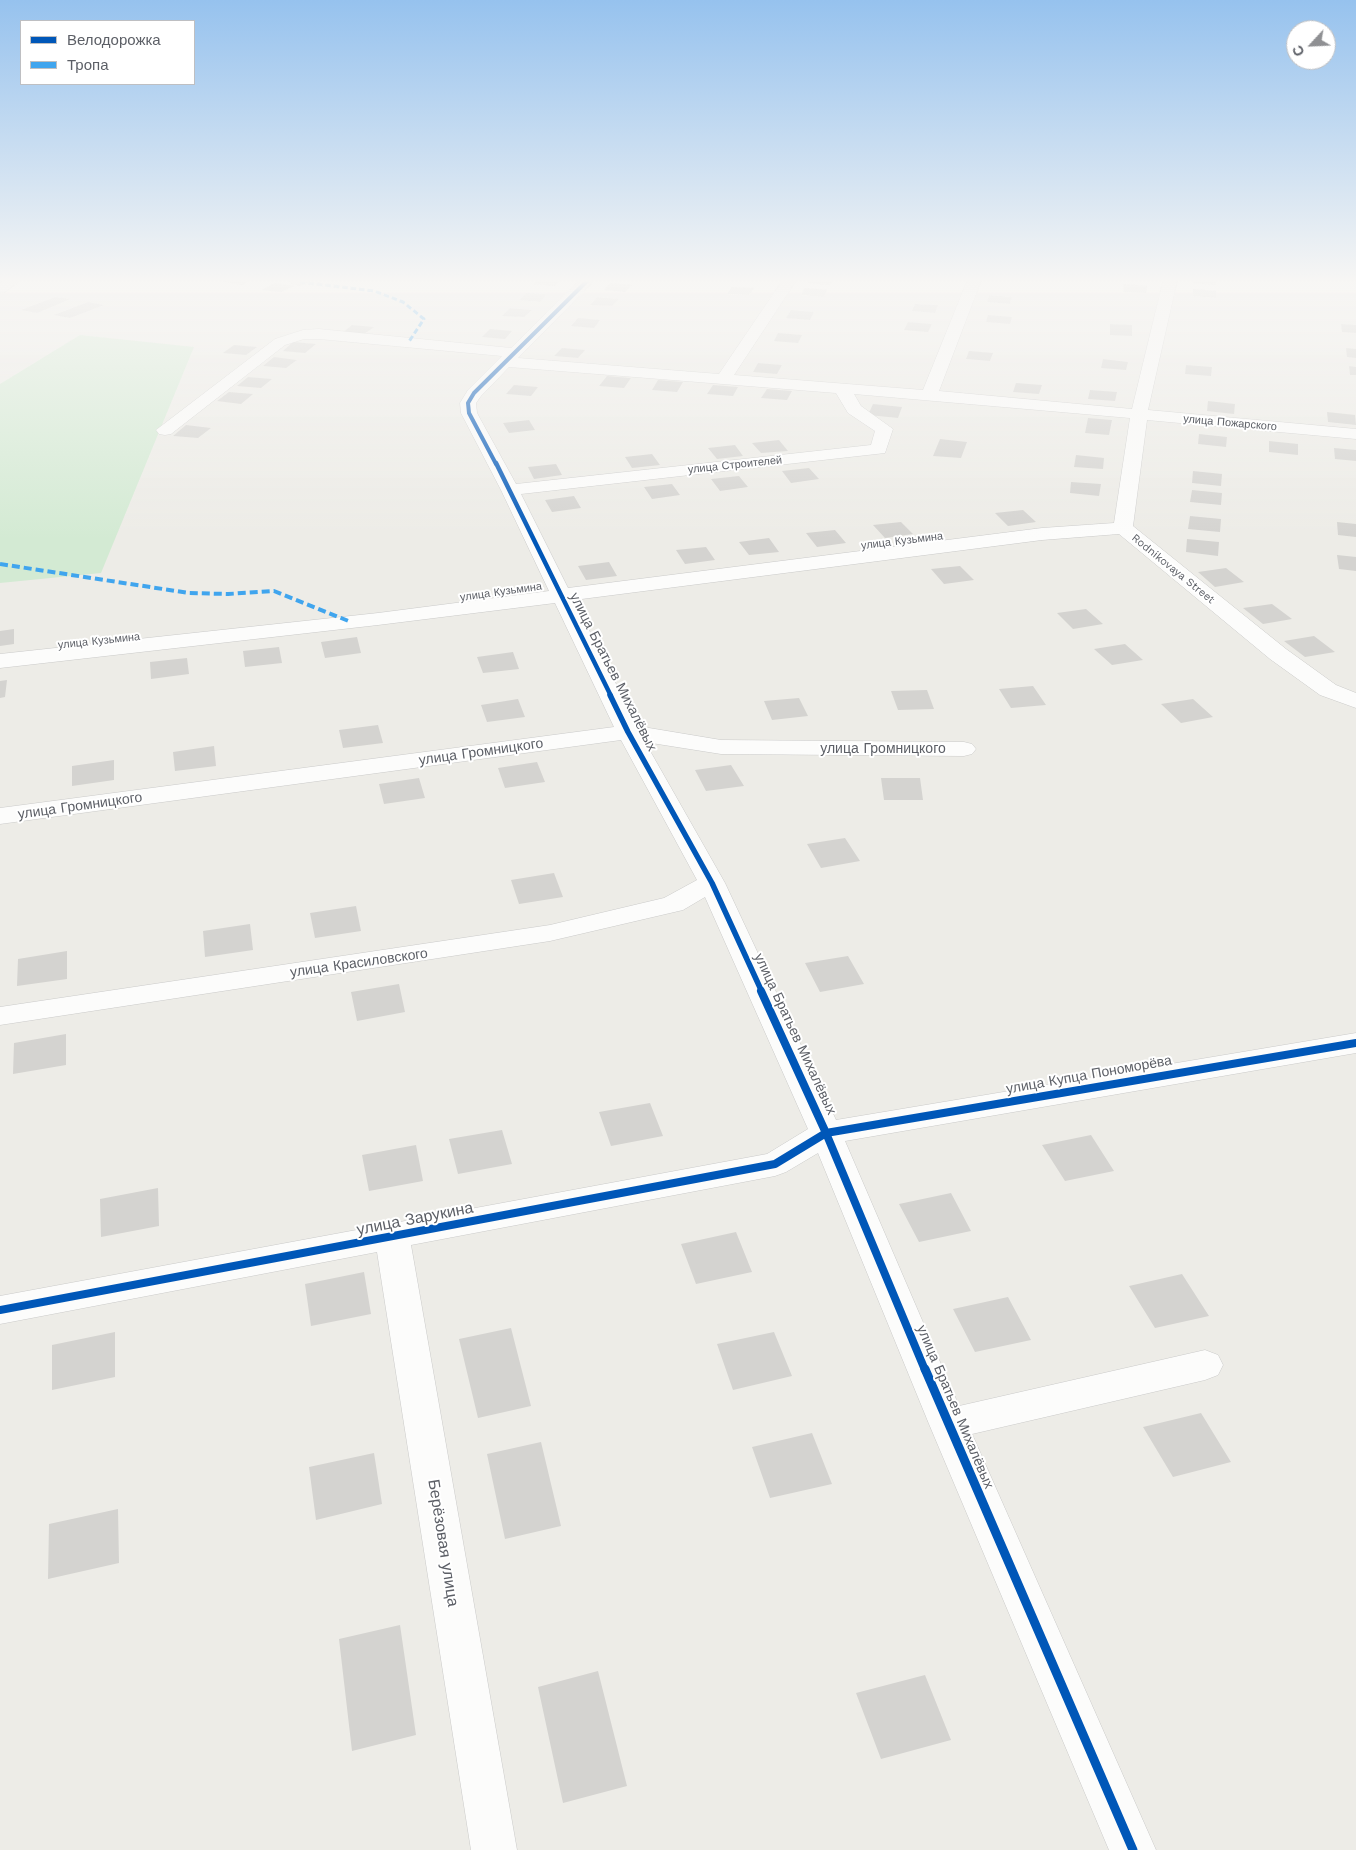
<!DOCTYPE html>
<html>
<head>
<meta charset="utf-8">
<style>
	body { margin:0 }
	#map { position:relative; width:1356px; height:1850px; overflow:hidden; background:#edece7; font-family:"Work Sans",sans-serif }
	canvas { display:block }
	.legend { position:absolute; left:20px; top:20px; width:175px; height:65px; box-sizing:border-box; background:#fff; border:1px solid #bebfc2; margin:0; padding:6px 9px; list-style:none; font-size:15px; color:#5c5f66 }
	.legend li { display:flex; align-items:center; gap:10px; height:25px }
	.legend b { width:25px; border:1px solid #bebfc2 }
	.north { position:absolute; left:1286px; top:20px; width:50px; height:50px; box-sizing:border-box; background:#fff; border:1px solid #bebfc2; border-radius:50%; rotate:245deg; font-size:14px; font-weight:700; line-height:20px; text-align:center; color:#5c5f66 }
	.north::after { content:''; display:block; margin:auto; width:18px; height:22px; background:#8f9093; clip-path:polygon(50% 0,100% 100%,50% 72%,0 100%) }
</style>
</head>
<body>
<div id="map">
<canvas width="1356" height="1850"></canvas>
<ul class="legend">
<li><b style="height:6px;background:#0057b8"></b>Велодорожка</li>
<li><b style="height:6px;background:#40a5ee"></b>Тропа</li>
</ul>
<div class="north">С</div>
</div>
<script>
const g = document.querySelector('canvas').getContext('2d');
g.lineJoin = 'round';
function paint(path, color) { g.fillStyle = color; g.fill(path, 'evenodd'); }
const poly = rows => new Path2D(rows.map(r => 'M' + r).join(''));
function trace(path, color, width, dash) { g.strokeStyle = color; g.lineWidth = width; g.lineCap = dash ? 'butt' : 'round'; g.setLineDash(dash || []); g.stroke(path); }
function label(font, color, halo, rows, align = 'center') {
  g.font = font + ' "Work Sans",sans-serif'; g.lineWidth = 4; g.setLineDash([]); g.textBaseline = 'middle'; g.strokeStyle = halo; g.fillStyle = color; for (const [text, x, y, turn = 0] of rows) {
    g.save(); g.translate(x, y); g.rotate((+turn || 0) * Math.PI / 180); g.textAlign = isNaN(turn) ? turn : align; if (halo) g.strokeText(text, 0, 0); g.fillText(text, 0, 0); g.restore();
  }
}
paint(poly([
	[80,335,194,347,101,573,0,583,0,384]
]), '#d3ead3');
paint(poly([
	[222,281,249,281,242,285],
	[537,281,560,281,555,286,534,284],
	[809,281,832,281,830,285,808,283],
	[1193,281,1216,281,1216,285,1193,283],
	[275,283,294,286,281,292,262,290],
	[610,283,632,285,625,292,604,290],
	[1124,284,1147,286,1146,293,1123,292],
	[732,287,754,288,749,295,727,294],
	[805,288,827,290,824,297,801,295],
	[1193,289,1216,291,1216,298,1193,296],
	[526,293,547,294,540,302,519,300],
	[989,295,1012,297,1010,304,987,302],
	[55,297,71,299,37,313,21,310],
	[597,297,619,299,612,306,590,305],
	[88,302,104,305,70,318,54,315],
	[915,304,938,305,935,313,912,311],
	[510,308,532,310,524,317,502,316],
	[791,310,814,312,810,320,786,318],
	[988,315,1012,317,1010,324,986,322],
	[578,318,600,320,594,328,571,326],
	[908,322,932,324,928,332,904,330],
	[1110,324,1132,325,1132,336,1110,335],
	[1341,324,1356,325,1356,333,1342,332],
	[352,325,374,327,364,334,342,333],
	[490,329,512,331,505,339,482,337],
	[778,333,802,335,798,343,774,341],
	[293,342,316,344,305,353,283,351],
	[234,345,257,347,246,355,223,353],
	[562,348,585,350,578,358,554,356],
	[1346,348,1356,349,1356,358,1347,357],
	[969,351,993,353,990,361,966,359],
	[274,357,297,360,286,368,263,366],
	[1103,359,1128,362,1126,370,1101,368],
	[758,363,782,365,777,374,753,372],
	[1186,365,1212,367,1211,376,1185,374],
	[1349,366,1356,367,1356,375,1350,375],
	[607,376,631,378,624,388,599,386],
	[248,377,272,379,261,388,237,386],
	[658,380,683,382,677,392,652,390],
	[1016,383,1042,385,1039,394,1013,392],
	[514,385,538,387,531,396,506,394],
	[713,385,738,387,733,396,707,394],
	[767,389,792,391,787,400,761,398],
	[1090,390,1117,392,1115,401,1088,399],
	[229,392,253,394,241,404,217,401],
	[1208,401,1235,404,1234,414,1207,411],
	[873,404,902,407,898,418,868,415],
	[1327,412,1355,415,1356,425,1328,422],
	[1088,418,1112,420,1109,435,1085,433],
	[529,420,535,430,509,433,503,423],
	[186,425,211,428,198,438,173,436],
	[1199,434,1227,437,1226,447,1198,444],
	[940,439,967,442,961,458,933,456],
	[779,440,788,451,761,453,752,443],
	[1269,441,1298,444,1298,455,1269,452],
	[735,445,743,456,717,459,708,448],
	[1334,448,1356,450,1356,461,1335,459],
	[652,454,660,465,632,468,625,457],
	[1076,455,1104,458,1103,469,1074,467],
	[556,464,562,475,534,479,528,467],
	[809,468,819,479,791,483,782,471],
	[1193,471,1222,474,1221,486,1192,483],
	[739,476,748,487,720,491,711,479],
	[1071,482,1101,484,1099,496,1070,493],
	[672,484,680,495,652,499,644,487],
	[1192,490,1222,493,1221,505,1190,502],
	[574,496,581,508,552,512,545,500],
	[1023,510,1036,522,1008,526,995,513],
	[1190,516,1221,519,1220,532,1188,529],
	[901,522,913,534,885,538,873,525],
	[1337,522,1356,524,1356,537,1338,535],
	[835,530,846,543,817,547,806,533],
	[769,538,779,552,749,555,739,542],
	[1187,539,1219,542,1218,556,1186,552],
	[706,547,715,560,685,564,676,550],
	[1337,555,1356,557,1356,571,1339,569],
	[609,562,617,576,586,580,578,566],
	[960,566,974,580,944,584,931,569],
	[1226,568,1244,582,1215,587,1198,572],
	[1272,604,1292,619,1263,624,1243,608],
	[1086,609,1103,624,1073,629,1057,613],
	[14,629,14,644,0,646,0,631],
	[1314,636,1335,652,1305,657,1284,641],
	[357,637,361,653,325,658,321,642],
	[1125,644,1143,660,1112,665,1094,649],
	[279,647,282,663,245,667,243,651],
	[513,652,519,669,483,673,477,657],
	[187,658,189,674,151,679,150,662],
	[7,680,5,697,0,698,0,681],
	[1033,686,1046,705,1011,708,999,689],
	[927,690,934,709,898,710,891,691],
	[799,698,808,716,772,720,764,701],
	[518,699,525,717,487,722,481,705],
	[1193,699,1213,717,1181,723,1161,704],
	[378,725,383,743,343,748,339,730],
	[214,746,216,766,175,771,173,752],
	[114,760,114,780,72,786,72,766],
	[537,762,545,782,505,788,498,768],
	[731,765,744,786,706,791,695,770],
	[419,778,425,798,384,804,379,784],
	[881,778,920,778,923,800,884,800],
	[845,838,860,861,821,868,807,844],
	[554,873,563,897,519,904,511,880],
	[356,906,361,931,315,938,310,913],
	[250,924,253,950,205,957,203,931],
	[67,951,67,979,17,986,18,959],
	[848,956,864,984,820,992,805,963],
	[399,984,405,1012,357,1021,351,992],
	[66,1034,66,1065,13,1074,14,1043],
	[650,1103,663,1136,611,1146,599,1112],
	[502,1130,512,1164,458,1174,449,1139],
	[1091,1135,1114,1171,1065,1181,1042,1145],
	[416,1145,423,1181,369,1191,362,1155],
	[158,1188,159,1226,101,1237,100,1199],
	[951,1193,971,1231,919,1242,899,1204],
	[736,1232,752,1272,696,1284,681,1244],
	[364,1272,371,1314,311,1326,305,1284],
	[1182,1274,1209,1316,1155,1328,1129,1286],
	[1008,1297,1031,1340,975,1352,953,1309],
	[511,1328,531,1406,478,1418,459,1339],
	[115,1332,115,1377,52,1390,52,1345],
	[774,1332,792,1376,733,1390,717,1344],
	[1201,1413,1231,1462,1173,1477,1143,1427],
	[812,1433,832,1484,770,1498,752,1447],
	[541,1442,561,1526,505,1539,487,1454],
	[374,1453,382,1504,316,1520,309,1467],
	[118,1509,119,1563,48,1579,49,1524],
	[400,1625,416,1735,352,1751,339,1639],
	[598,1671,627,1786,563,1803,538,1687],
	[925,1675,951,1740,881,1759,856,1693]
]), '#d4d3d0');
const minor = poly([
	[3,281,20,281,5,292,0,293,0,283,3,281],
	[290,281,309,281,302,285,292,284,290,281],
	[579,281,594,281,518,358,719,374,782,281,796,281,734,375,923,390,967,281,981,281,939,391,1132,409,1163,281,1177,281,1148,410,1356,429,1356,439,1147,420,1133,526,1286,649,1336,685,1356,693,1356,708,1320,695,1270,659,1119,534,1042,540,574,600,637,726,721,740,964,742,972,744,976,749,972,754,964,756,721,754,645,742,725,883,836,1120,1356,1033,1356,1053,845,1141,959,1406,1205,1350,1218,1355,1223,1365,1218,1375,1205,1380,972,1434,1156,1850,1109,1850,929,1424,818,1153,786,1172,775,1176,411,1245,517,1850,471,1850,377,1252,0,1324,0,1296,767,1154,808,1129,705,897,683,910,550,941,0,1025,0,1007,550,925,664,898,697,880,621,740,0,824,0,808,614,727,555,603,378,625,0,668,0,654,378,613,549,591,501,490,461,413,460,403,468,390,502,356,319,339,304,339,285,345,171,434,165,435,159,434,156,430,275,339,303,330,319,329,511,348,579,281],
	[509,367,836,393,848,413,875,431,871,445,516,484,477,413,476,403,481,396,509,367],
	[854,394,1130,418,1114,523,1042,528,568,588,521,494,885,453,893,429,861,406,854,394]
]);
trace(minor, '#cacac9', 1);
paint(minor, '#fcfcfb');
trace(poly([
	[300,282,374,291,403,302,424,319,408,343]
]), '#40a5ee', 3, [5.5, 3]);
trace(poly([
	[0,564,189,593,228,594,274,591,351,622]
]), '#40a5ee', 4, [8, 4]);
trace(poly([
	[496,464,469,413,468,403,474,393,587,281]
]), '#0057b8', 4);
trace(poly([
	[496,463,611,696]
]), '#0057b8', 4.5);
trace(poly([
	[610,695,628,732,712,883,762,992]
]), '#0057b8', 5.5);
trace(poly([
	[761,991,826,1133,925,1370],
	[0,1310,775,1164,826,1133,1356,1043]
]), '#0057b8', 8);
trace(poly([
	[925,1369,1133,1850]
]), '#0057b8', 9);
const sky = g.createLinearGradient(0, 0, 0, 540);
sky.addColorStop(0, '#96c2ee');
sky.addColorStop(0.52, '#f7f6f4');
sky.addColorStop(1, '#f7f6f400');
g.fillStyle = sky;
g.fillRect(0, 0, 1356, 540);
label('11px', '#5c5f66', '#fff', [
	["улица Пожарского",1230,423,5],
	["улица Строителей",735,465,-6],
	["улица Кузьмина",902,541,-7],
	["Rodnikovaya Street",1173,569,39],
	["улица Кузьмина",501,592,-8],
	["улица Кузьмина",99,641,-6]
]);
label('14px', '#5c5f66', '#fff', [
	["улица Братьев Михалёвых",613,672,63],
	["улица Громницкого",883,749],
	["улица Громницкого",481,752,-8],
	["улица Громницкого",80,806,-8],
	["улица Красиловского",359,963,-8],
	["улица Братьев Михалёвых",795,1034,65],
	["улица Купца Пономорёва",1089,1075,-10],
	["улица Братьев Михалёвых",955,1407,67]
]);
label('16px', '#5c5f66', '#fff', [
	["улица Зарукина",415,1219,-11],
	["Берёзовая улица",443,1543,81]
]);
</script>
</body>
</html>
